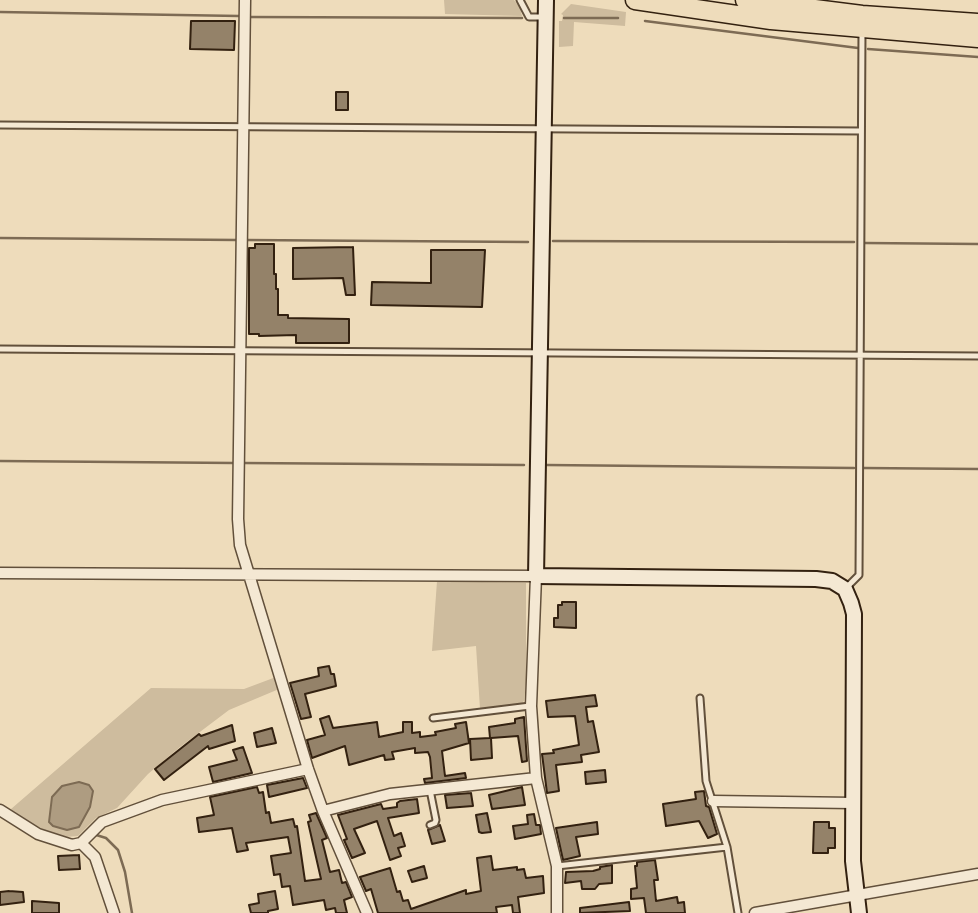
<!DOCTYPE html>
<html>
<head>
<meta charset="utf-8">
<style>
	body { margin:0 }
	canvas { display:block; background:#eedcbb }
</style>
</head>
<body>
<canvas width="978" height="913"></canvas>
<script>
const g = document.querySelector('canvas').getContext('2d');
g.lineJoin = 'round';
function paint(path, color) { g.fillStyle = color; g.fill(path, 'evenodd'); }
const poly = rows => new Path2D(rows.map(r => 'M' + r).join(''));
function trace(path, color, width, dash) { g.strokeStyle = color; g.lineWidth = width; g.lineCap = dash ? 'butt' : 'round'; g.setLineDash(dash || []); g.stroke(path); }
paint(poly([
	[444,0,514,0,520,8,522,16,445,14],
	[571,4,626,12,625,26,574,22,573,46,559,47,559,21,562,21,563,15,561,14],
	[437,581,526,583,526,683,524,701,521,704,480,709,476,646,432,651],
	[276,677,279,689,229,710,180,747,148,774,117,808,96,818,78,836,65,837,51,833,17,816,11,809,151,688,244,689]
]), '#cebc9e');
const water = poly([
	[79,782,89,785,93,791,90,807,79,827,67,830,53,826,49,822,52,797,62,786,79,782]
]);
paint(water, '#ae9c81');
trace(water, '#7d6b54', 2);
trace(poly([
	[0,12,239,16],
	[248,17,522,18],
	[564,18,618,18],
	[645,21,858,48],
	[868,49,978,57],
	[0,238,237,240],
	[246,240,528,242],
	[553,241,854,242],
	[865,243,978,244],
	[0,461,234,463],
	[243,463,524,465],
	[547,465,854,468],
	[864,468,978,469],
	[93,834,106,838,118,850,125,872,132,913]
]), '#7d6b54', 2.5);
const building = poly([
	[191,21,235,21,234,50,190,49,191,21],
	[336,92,348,92,348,110,336,110,336,92],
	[255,244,274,244,274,274,276,274,276,289,278,289,278,315,288,315,288,318,349,319,349,343,296,343,296,335,259,336,259,334,249,334,249,248,255,248,255,244],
	[353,247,355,295,346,295,343,278,293,279,293,248,353,247],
	[431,250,485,250,482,307,371,305,372,282,431,283,431,250],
	[562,602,576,602,576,628,554,627,554,618,558,618,558,605,562,605,562,602],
	[329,666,331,674,334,674,336,686,305,694,311,717,301,719,290,683,319,676,318,668,329,666],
	[595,695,597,706,586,707,588,722,593,721,599,752,581,755,582,762,556,765,559,791,547,793,542,754,554,753,553,750,579,745,575,716,548,717,546,701,595,695],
	[329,716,333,728,377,722,379,737,403,732,403,722,412,722,412,733,420,732,420,737,436,735,435,732,456,728,455,724,466,722,469,743,442,751,445,776,465,773,466,778,425,783,424,779,432,778,430,757,428,752,415,753,415,748,392,752,394,759,385,760,384,755,349,765,345,746,312,758,307,740,325,735,320,719,329,716],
	[524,717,527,761,522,762,518,736,491,738,492,758,471,760,470,739,490,738,489,727,515,723,515,719,524,717],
	[232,725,235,741,209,749,208,746,164,780,155,769,199,734,201,736,232,725],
	[272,728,276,743,257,747,254,733,272,728],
	[243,747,252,773,213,782,209,767,237,760,233,750,243,747],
	[605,770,606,782,586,784,585,772,605,770],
	[303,778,307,788,269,797,267,785,303,778],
	[257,787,259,793,263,792,266,813,269,812,271,823,293,819,295,827,297,826,305,881,321,879,308,822,311,821,309,815,316,813,327,838,322,840,330,872,339,870,342,883,346,882,352,897,344,900,347,913,336,913,335,908,326,910,324,900,293,905,290,886,282,887,280,874,274,875,271,856,291,853,288,837,246,843,248,850,237,852,232,828,199,832,197,818,214,815,210,797,257,787],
	[522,787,525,805,492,809,489,795,522,787],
	[704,791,706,806,709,807,717,834,708,838,699,821,666,826,663,804,696,799,695,792,704,791],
	[471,793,473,806,447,808,445,795,471,793],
	[417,799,419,813,388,818,394,836,401,833,405,846,398,848,401,856,390,860,377,821,354,829,365,853,352,858,344,840,347,839,338,815,381,804,383,809,397,807,397,803,400,801,417,799],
	[487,813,491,832,482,833,479,832,476,815,487,813],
	[534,814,536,825,540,825,541,834,515,839,513,826,528,824,527,815,534,814],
	[597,822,598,834,576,837,580,856,563,860,556,828,597,822],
	[814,822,829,822,829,828,835,828,835,848,828,848,828,853,813,853,814,822],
	[440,825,445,841,432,844,428,830,440,825],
	[79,855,80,869,59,870,58,856,79,855],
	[491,856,493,870,517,867,517,870,524,869,526,878,543,876,544,893,518,897,520,913,513,913,512,905,496,907,497,913,378,913,371,889,366,891,360,877,390,868,397,892,400,891,403,901,408,900,411,909,466,890,466,894,481,891,477,858,491,856],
	[655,860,658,880,654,880,656,901,677,897,678,903,684,902,685,913,646,913,644,898,631,899,631,889,637,888,635,866,637,866,637,862,655,860],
	[612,865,612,883,599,884,595,889,582,889,581,881,565,883,566,872,593,871,600,869,600,867,612,865],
	[424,866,427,878,412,882,408,871,424,866],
	[9,891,23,892,24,902,0,905,0,892,9,891],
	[275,891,278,909,268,911,268,913,251,913,249,905,259,903,258,894,275,891],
	[32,901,59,903,59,913,32,913,32,901],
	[629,902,630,911,580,913,580,908,629,902]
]);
paint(building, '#948269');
trace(building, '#332110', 2);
const lane = poly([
	[520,0,529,17,544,17],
	[0,125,861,131],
	[0,349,978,356],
	[847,587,859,575,862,32],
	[700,698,706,781,727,847,738,913],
	[433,718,530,706],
	[430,790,436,820,435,823,430,825],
	[557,866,727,847]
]);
const street = poly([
	[245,0,238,519,240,545,308,769,323,811,367,913],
	[0,573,536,576,531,706,536,778,557,866,557,913],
	[713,801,853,803],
	[0,810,38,834,72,845,81,843,102,822,162,800,308,769],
	[323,811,390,794,536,778],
	[81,843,95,857,114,913],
	[755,913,978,874]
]);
const secondary = poly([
	[546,0,536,576,816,579,832,581,845,589,851,603,854,614,853,861,859,913]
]);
const highway = poly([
	[635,0,771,20,978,38],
	[745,0,862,15,978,23]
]);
trace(lane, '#62503b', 9);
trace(street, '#62503b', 13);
trace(secondary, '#332110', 18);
trace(highway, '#332110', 21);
trace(lane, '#f4e8d3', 5);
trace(street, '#f4e8d3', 10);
trace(secondary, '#f4e8d3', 14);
trace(highway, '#eedcbb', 18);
</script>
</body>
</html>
